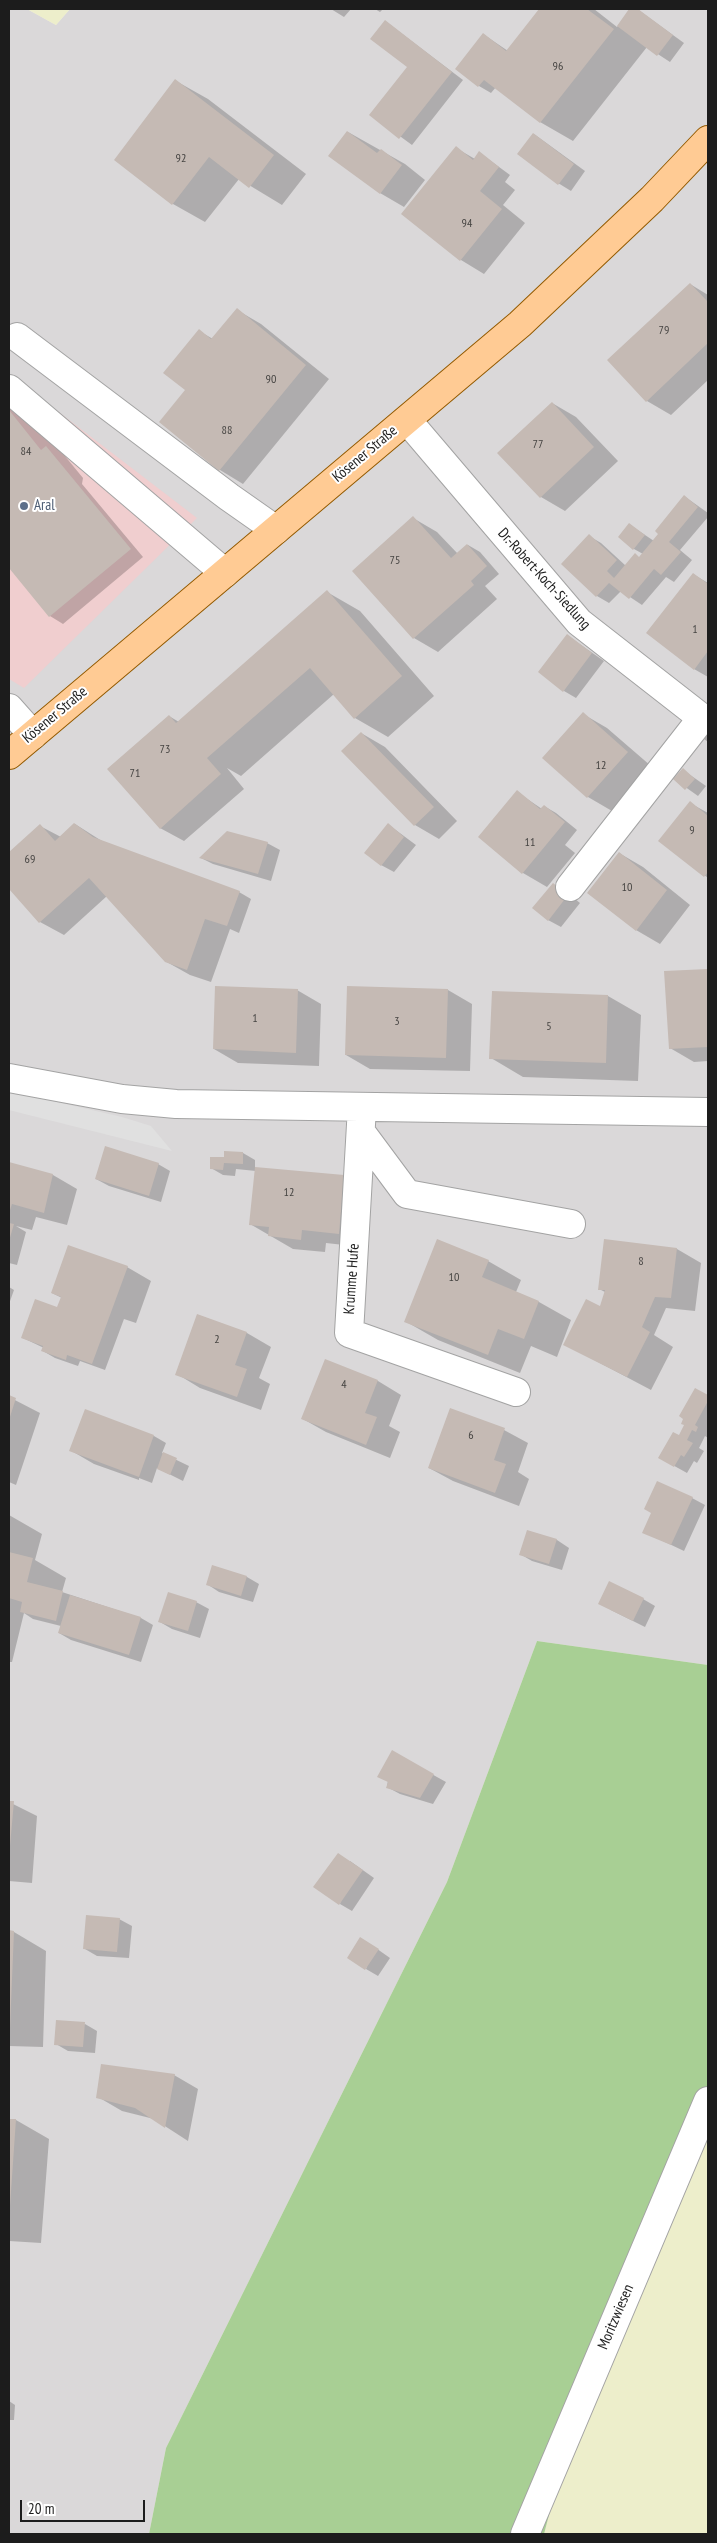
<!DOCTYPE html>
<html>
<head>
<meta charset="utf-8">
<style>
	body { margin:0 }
	#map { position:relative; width:717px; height:2543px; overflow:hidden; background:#eee9e1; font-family:"PT Sans Narrow",sans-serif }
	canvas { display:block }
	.frame { position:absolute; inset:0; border:10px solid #1c1c1c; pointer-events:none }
	.scale { position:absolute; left:20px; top:2500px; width:125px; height:22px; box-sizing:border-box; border:2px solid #1c1c1c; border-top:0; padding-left:6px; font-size:15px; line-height:18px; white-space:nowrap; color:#1c1c1c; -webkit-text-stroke:4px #fff; paint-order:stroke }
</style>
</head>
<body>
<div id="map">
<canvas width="717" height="2543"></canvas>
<div class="frame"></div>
<div class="scale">20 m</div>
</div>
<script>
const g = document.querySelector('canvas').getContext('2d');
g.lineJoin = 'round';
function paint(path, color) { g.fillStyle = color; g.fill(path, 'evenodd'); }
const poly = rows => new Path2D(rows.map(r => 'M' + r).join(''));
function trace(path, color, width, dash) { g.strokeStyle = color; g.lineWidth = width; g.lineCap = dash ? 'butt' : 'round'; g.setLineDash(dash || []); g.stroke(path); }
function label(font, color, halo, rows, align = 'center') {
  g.font = font + ' "PT Sans Narrow",sans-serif'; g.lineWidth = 4; g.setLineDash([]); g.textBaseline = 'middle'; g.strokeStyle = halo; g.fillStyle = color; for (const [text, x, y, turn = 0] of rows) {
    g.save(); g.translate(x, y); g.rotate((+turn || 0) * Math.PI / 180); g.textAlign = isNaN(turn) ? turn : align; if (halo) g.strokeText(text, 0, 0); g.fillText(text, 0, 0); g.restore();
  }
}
paint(poly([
	[9,9,27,9,56,25,70,9,708,9,708,1665,537,1641,447,1882,166,2448,149,2534,9,2534]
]), '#dad8d9');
paint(poly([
	[9,374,197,518,24,688,9,679]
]), '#f0cecf');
paint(poly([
	[27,9,70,9,56,25],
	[708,2123,708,2534,544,2534,555,2492]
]), '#edeecb');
paint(poly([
	[537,1641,708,1665,708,2123,555,2492,544,2534,149,2534,166,2448,447,1882]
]), '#a8cf94');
paint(poly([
	[9,1091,122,1117,151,1126,172,1151,9,1110]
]), '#e0e0e0');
paint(poly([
	[331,9,351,9,344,17],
	[375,9,383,9,380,12],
	[541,9,594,9,617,27,631,9,637,9,684,43,670,62,647,47,573,141,540,122,496,87,491,93,479,86,483,34,508,51],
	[385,21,463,80,412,145,371,115,409,67],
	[176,81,208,99,306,174,282,205,239,179,205,222,173,204],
	[348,132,405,164,425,180,404,207,380,193],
	[534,134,585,171,571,191,558,183],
	[456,148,475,159,480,153,510,175,505,182,515,190,503,205,525,223,484,274,461,260],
	[690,284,708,295,708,380,671,415,647,401,609,361],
	[237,310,261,324,329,379,243,484,220,470,187,390,199,331,213,339],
	[552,403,576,417,618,461,565,511,541,497,499,453],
	[9,408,41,427,83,478,82,484,143,557,63,624,50,616,9,566],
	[684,496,708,513,708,517,680,550,692,560,674,582,666,577,642,605,621,591,609,603,597,596,563,564,589,536,601,543,626,566,640,558,643,554,634,549,630,525,654,541],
	[413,518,437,532,458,554,468,545,480,552,499,574,485,586,497,599,438,652,414,638],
	[693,574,708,583,708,677,694,669],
	[327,592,360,611,434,696,388,737,355,718,334,694,241,776,227,768,244,789,184,841,160,828,169,716,179,722],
	[568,636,604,661,576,698,564,691],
	[583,714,607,728,651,766,612,811,588,797],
	[361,733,385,747,457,821,439,839,415,825],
	[708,733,708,742,704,739],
	[683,770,706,786,698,796,674,779],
	[517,792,542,809,544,806,556,813,577,830,565,845,575,853,547,887,523,873,480,837],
	[690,803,708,813,708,878,660,840],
	[75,824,105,843,239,892,251,899,239,933,230,929,211,982,190,975,165,961,107,896,64,935,40,922,9,887,9,854,40,826,61,837],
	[389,825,416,845,394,872,381,865],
	[267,843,280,850,271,881,213,864,201,858],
	[619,853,643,867,690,905,660,944,636,930],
	[565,891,580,903,561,927,548,920],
	[708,970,708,1061,694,1062,670,1048,666,972],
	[348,987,448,990,472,1004,470,1071,370,1069,346,1055],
	[297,990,321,1004,319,1066,238,1063,214,1049],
	[493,992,608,996,641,1015,638,1081,523,1077,491,1058],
	[243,1153,255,1160,255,1168,344,1177,356,1184,344,1245,326,1243,325,1252,293,1249,250,1224,256,1171,236,1169,235,1176,223,1175,211,1168,225,1159],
	[9,1164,53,1175,77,1189,67,1225,36,1217,32,1230,16,1226,26,1232,17,1265,9,1263],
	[158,1164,170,1171,161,1202,109,1186,96,1179],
	[605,1240,677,1249,701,1263,695,1311,666,1308,654,1335,673,1347,651,1390,564,1344,601,1308,605,1292,599,1289],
	[488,1261,521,1280,516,1292,539,1302,571,1320,557,1357,531,1346,520,1373,438,1340,405,1321],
	[127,1267,151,1281,136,1323,124,1319,105,1370,80,1361,78,1366,55,1358,43,1351,44,1348,23,1338,58,1308,62,1298,52,1293],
	[9,1287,14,1290,9,1304],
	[198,1315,247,1333,271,1347,259,1378,270,1384,261,1410,200,1388,177,1374],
	[326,1361,378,1381,401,1395,389,1426,400,1432,390,1458,326,1432,303,1419],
	[695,1390,708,1397,708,1438,705,1436,699,1448,704,1451,697,1463,694,1461,687,1473,660,1458,680,1437,685,1425],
	[9,1397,40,1413,16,1485,9,1482],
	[504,1430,528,1443,518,1472,529,1479,519,1506,453,1481,429,1468],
	[154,1436,166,1443,162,1453,189,1466,183,1481,157,1468,152,1483,139,1478,139,1480,94,1464,70,1450],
	[692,1498,705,1505,684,1551,644,1532],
	[9,1515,42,1534,35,1560,66,1578,62,1592,141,1618,153,1625,141,1662,71,1640,59,1633,61,1626,33,1619,24,1613,12,1662,9,1662],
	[528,1531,557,1540,569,1548,562,1570,532,1561,520,1554],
	[213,1566,247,1577,259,1584,253,1602,219,1592,207,1584],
	[643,1599,655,1606,645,1627,611,1610],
	[196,1602,209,1609,200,1638,172,1629,160,1622],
	[392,1752,446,1782,433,1804,400,1794,387,1787],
	[9,1802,37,1816,32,1883,9,1881],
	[350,1861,374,1878,352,1911,340,1904],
	[119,1919,132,1926,129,1958,97,1956,85,1949],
	[9,1932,14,1932,46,1951,43,2047,9,2046],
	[373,1946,390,1958,378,1976,366,1969],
	[85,2024,97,2031,95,2053,68,2051,56,2044],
	[174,2075,198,2089,188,2141,154,2119,122,2111,98,2097],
	[9,2120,16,2120,49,2139,41,2243,9,2241],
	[9,2401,15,2405,14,2420,9,2420]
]), '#0003');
paint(poly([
	[539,9,587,9,614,29,540,123,484,80,478,87,455,69,483,33,506,51],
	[629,9,638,9,673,35,657,56,617,26],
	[385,20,452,72,399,139,369,115,407,67,370,39],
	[175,79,274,155,249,188,209,157,172,205,114,160],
	[347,131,377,153,381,149,402,165,380,194,328,156],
	[533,133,574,164,558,185,517,154],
	[456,146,473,160,479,151,499,167,480,191,502,209,460,261,401,214],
	[690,283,708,302,708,343,646,402,607,360],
	[237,308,306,365,219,471,159,422,185,390,163,373,199,329,211,339],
	[552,402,594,447,540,498,497,453],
	[9,410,41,450,46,446,131,549,49,617,9,568],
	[684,495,698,507,669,542,681,552,661,575,654,569,629,599,609,583,596,597,561,564,589,534,617,560,607,571,614,578,635,553,639,557,658,534,655,531],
	[413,516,451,558,467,544,487,566,471,581,474,585,413,639,352,571],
	[629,523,645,535,633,550,618,537],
	[693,573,708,584,708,651,694,670,646,633],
	[327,590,402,676,354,719,310,668,207,758,221,774,160,829,107,769,169,715,176,723],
	[567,634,592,653,563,692,538,672],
	[583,712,628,752,587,798,542,758],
	[361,732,434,807,414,826,341,751],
	[683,768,695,779,685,790,673,779],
	[517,790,540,809,544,805,565,822,522,874,478,837],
	[690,801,708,816,708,872,704,877,658,841],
	[74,823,93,837,240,891,227,926,205,919,187,970,165,962,89,878,39,923,9,889,9,852,40,824,55,841],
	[388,823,404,837,381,866,364,853],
	[227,831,268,842,258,874,199,858],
	[619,852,667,890,636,931,587,893],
	[553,883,568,895,548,921,532,908],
	[708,969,708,1047,669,1049,664,971],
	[215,986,298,989,296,1053,213,1049],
	[347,986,448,989,446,1058,345,1055],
	[492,991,608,995,606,1063,489,1059],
	[105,1146,159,1163,149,1196,95,1179],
	[224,1151,243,1152,243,1164,224,1163,223,1170,210,1169,210,1157,224,1157],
	[9,1162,53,1174,44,1213,12,1204,9,1213],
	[255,1167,344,1175,339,1234,302,1230,301,1240,268,1236,269,1227,249,1225],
	[9,1223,14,1224,9,1241],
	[437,1239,489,1260,482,1277,539,1301,524,1339,498,1329,488,1355,404,1322],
	[604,1239,677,1248,671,1298,655,1297,642,1327,650,1332,627,1377,563,1345,586,1299,600,1306,605,1290,598,1290],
	[68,1245,128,1266,92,1364,67,1355,66,1360,41,1351,43,1346,21,1338,35,1299,57,1307,61,1297,51,1293],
	[197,1314,247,1332,235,1365,247,1369,237,1397,175,1375],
	[325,1359,378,1380,365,1413,377,1417,366,1445,301,1419],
	[695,1388,708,1395,708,1401,695,1425,698,1427,696,1432,692,1430,687,1440,693,1443,684,1457,681,1455,674,1467,658,1458,673,1432,679,1435,684,1425,681,1424,683,1419,679,1416],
	[9,1395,16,1398,9,1420],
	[450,1408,505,1428,494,1460,506,1464,495,1493,428,1468],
	[85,1409,154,1435,139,1477,69,1451],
	[163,1452,177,1458,170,1475,157,1469],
	[657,1481,693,1497,671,1545,642,1533,651,1513,644,1509],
	[527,1530,557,1539,549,1564,519,1555],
	[9,1552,33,1558,27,1582,63,1591,56,1621,20,1612,22,1602,9,1598],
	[212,1565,247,1576,241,1596,206,1585],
	[609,1581,644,1598,633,1621,598,1604],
	[168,1592,197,1601,188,1631,158,1622],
	[70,1595,141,1617,129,1655,58,1633],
	[392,1750,434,1774,420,1798,386,1788,388,1782,377,1777],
	[9,1801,14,1801,10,1846,9,1846],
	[338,1853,363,1870,339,1905,313,1887],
	[86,1915,120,1918,117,1952,83,1949],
	[9,1930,14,1931,10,2028,9,2028],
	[360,1937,379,1949,365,1970,347,1958],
	[56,2020,85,2022,83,2047,54,2045],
	[101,2064,175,2074,165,2128,135,2108,96,2098],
	[9,2119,16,2119,10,2206,9,2206]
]), '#c5bab4');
const minor = poly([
	[17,337,229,497,276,530],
	[9,389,225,573],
	[407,420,579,622,702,718,570,887],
	[9,708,33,735],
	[9,1078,122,1099,176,1104,708,1112],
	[362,1107,349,1333,516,1392],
	[361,1132,407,1194,571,1224],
	[525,2534,708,2101]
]);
const major = poly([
	[9,755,520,324,652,199,708,140]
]);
trace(minor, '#a3a3a3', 30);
trace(major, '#935a00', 30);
trace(minor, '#fff', 28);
trace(major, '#ffcb94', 28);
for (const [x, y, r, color] of [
	[24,506,5,"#5c6f8a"]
]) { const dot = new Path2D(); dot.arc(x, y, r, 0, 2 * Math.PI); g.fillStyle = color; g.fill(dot); trace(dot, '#fff', 2); }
label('12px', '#464442', null, [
	["96",558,67],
	["92",181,159],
	["94",467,224],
	["79",664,331],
	["90",271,380],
	["88",227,431],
	["77",538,445],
	["84",26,452],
	["75",395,561],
	["1",695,630],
	["73",165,750],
	["12",601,766],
	["71",135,774],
	["9",692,831],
	["11",530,843],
	["69",30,860],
	["10",627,888],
	["1",255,1019],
	["3",397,1022],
	["5",549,1027],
	["12",289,1193],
	["8",641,1262],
	["10",454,1278],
	["2",217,1340],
	["4",344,1385],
	["6",471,1436]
]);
label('15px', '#1c1c1c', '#fff', [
	["Kösener Straße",365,454,-40],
	["Dr.-Robert-Koch-Siedlung",544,579,48],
	["Kösener Straße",55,715,-40],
	["Krumme Hufe",352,1279,-86],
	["Moritzwiesen",616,2317,-67]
]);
label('15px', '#4e5e75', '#fff', [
	["Aral",34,506]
], 'left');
</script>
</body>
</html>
